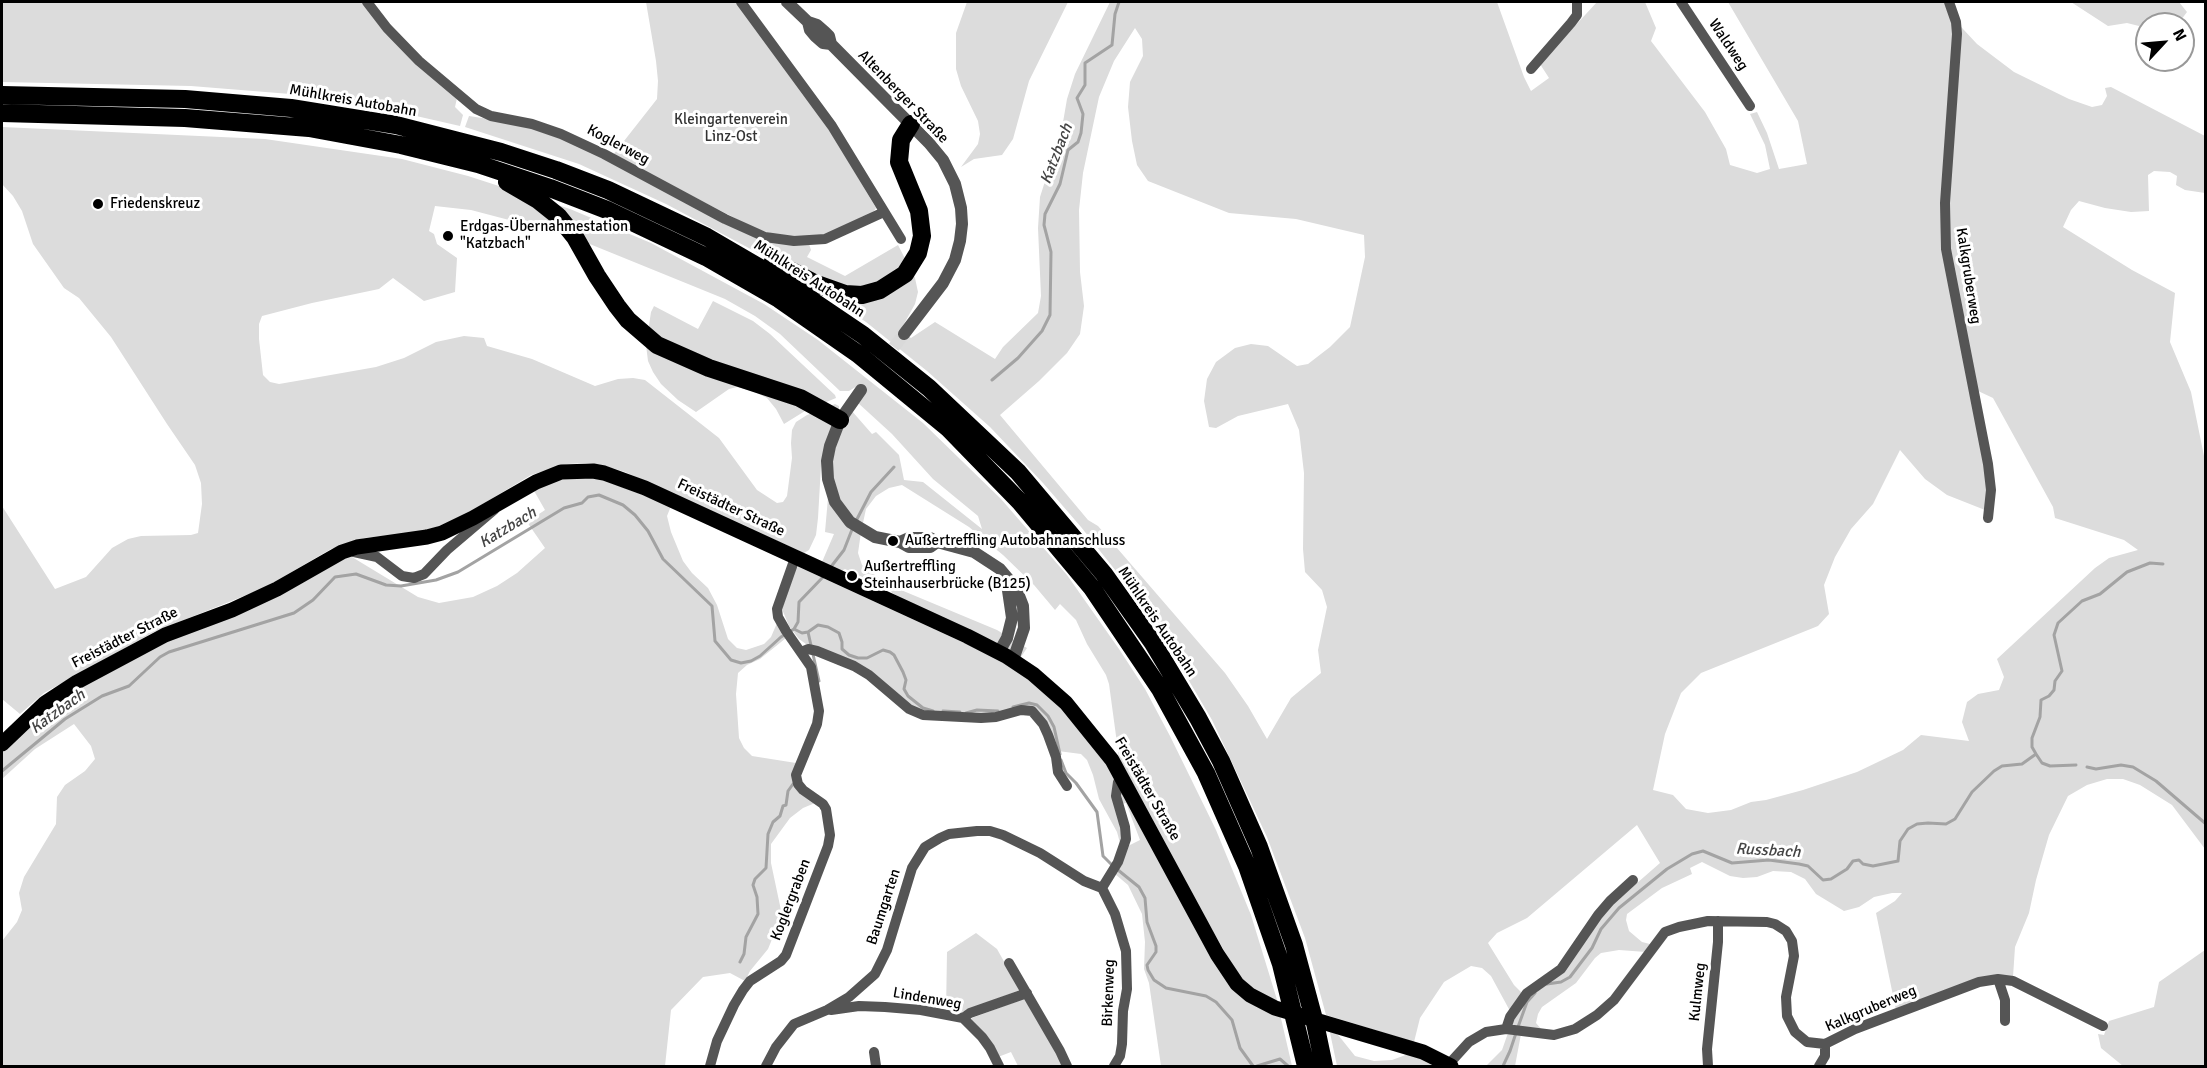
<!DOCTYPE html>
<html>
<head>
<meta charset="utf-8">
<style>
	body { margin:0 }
	#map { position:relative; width:2207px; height:1068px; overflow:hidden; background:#fff; font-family:Signika,sans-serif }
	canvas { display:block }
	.frame { position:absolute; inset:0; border:3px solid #000; pointer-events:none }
	.north { position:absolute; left:2135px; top:12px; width:60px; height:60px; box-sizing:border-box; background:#fff; border:2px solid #999; border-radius:50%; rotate:64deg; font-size:16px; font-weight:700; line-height:24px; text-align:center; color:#000 }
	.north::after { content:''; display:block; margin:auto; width:21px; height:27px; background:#000; clip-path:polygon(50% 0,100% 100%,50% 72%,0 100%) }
</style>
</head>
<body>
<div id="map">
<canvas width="2207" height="1068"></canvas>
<div class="frame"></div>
<div class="north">N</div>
</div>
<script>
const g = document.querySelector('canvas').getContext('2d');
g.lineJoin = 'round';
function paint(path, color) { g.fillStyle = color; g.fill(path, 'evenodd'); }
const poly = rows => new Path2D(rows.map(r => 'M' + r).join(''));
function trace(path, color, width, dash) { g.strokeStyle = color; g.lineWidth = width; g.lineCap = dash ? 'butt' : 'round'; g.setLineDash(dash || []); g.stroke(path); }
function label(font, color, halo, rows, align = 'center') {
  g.font = font + ' Signika,sans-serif'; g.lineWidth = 6; g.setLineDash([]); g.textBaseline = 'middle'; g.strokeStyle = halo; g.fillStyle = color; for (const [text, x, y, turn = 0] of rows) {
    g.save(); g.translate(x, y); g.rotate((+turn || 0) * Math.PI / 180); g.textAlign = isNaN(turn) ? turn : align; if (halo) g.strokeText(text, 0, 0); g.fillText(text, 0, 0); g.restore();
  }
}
paint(poly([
	[2,2,364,2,457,98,455,107,463,115,460,126,368,105,315,96,191,86,2,82],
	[646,2,737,2,826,124,876,208,874,211,825,236,780,236,754,228,613,155,657,99,658,81,656,61],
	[967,2,1068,2,1029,81,1013,139,1002,155,974,159,961,167,978,144,980,134,978,121,961,86,956,69,956,33],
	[1110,2,1497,2,1524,77,1531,91,1549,78,1540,64,1597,2,1645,2,1656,28,1651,41,1705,112,1726,149,1730,165,1757,173,1770,169,1765,145,1750,114,1757,112,1767,133,1779,169,1807,164,1798,121,1728,2,1944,2,1950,15,1977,44,2014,72,2069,99,2092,107,2102,105,2107,96,2105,88,2111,87,2205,136,2205,193,2185,190,2176,185,2177,176,2170,172,2154,171,2148,175,2149,211,2131,212,2105,208,2079,201,2071,210,2063,227,2132,270,2175,293,2170,342,2191,392,2205,461,2205,849,2172,805,2140,785,2123,779,2107,779,2087,785,2068,796,2049,835,2036,880,2029,913,2015,947,2013,977,2000,976,1981,979,1896,1010,1876,913,1895,901,1902,893,1892,893,1874,897,1859,907,1844,911,1816,894,1805,879,1791,872,1773,871,1757,877,1743,878,1730,876,1702,862,1690,868,1692,874,1662,888,1627,914,1626,920,1629,931,1642,942,1650,944,1646,952,1619,950,1601,953,1595,958,1576,983,1542,1007,1538,1014,1536,1023,1542,1030,1512,1026,1514,1017,1529,995,1566,968,1605,911,1660,863,1637,825,1527,918,1497,933,1488,943,1514,985,1524,995,1510,1011,1491,976,1482,968,1471,966,1444,982,1420,1018,1414,1042,1326,1015,1305,938,1267,837,1212,720,1185,674,1127,585,1081,527,1043,483,990,427,927,371,866,322,777,263,666,204,579,164,465,127,469,116,521,124,560,136,764,240,792,245,809,244,811,250,807,257,845,276,898,245,915,278,918,292,915,304,900,331,911,338,935,322,995,359,1003,347,1038,313,1041,296,1038,228,1040,197,1062,128,1067,99,1075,74],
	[1135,28,1142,39,1143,56,1130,82,1128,107,1132,141,1137,165,1148,181,1229,213,1296,219,1364,235,1365,257,1350,327,1330,347,1308,364,1297,366,1268,346,1251,344,1235,348,1216,362,1207,379,1204,401,1209,427,1216,428,1238,416,1288,404,1299,430,1304,473,1303,549,1305,572,1322,590,1327,607,1318,650,1321,673,1291,698,1267,739,1248,706,1225,673,1098,526,1088,520,1000,415,1039,381,1067,353,1080,334,1084,306,1080,272,1079,210,1083,173,1099,97,1114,61],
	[1944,184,1950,188,1947,219,1950,249,1976,390,1993,398,2053,507,2055,518,2124,540,2138,550,2109,558,2095,568,1997,659,2004,677,1999,690,1978,694,1967,702,1962,722,1969,741,1921,735,1903,750,1857,772,1803,790,1766,800,1751,802,1731,810,1708,813,1686,809,1673,795,1653,790,1665,734,1681,693,1701,673,1818,626,1829,614,1824,585,1835,557,1851,529,1873,504,1900,450,1925,479,1947,495,1985,510,1988,497,1988,480,1944,248],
	[2071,2,2179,2,2187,12,2178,24,2147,24,2147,28,2127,23,2108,26],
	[2,127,265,139,402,159,468,176,570,209,651,243,764,304,818,340,923,423,1001,499,1067,575,1119,649,1145,689,1170,736,1216,830,1251,915,1278,1003,1262,996,1240,978,1192,895,1119,758,1109,684,1106,675,1087,644,1076,620,1060,604,1055,610,1034,585,1003,555,969,527,902,485,889,488,876,496,866,509,861,532,858,553,862,565,886,583,884,587,845,569,841,571,822,562,834,534,825,532,830,475,837,439,851,410,872,434,876,432,899,455,904,480,923,482,982,529,978,516,933,479,892,434,857,402,857,386,849,391,840,391,780,334,755,316,725,299,570,236,471,210,435,206,429,231,434,234,437,244,457,258,455,292,424,301,393,278,379,289,312,303,262,316,259,324,259,339,263,375,270,382,279,384,308,379,376,367,404,358,436,342,464,336,484,338,487,346,532,359,595,386,618,379,633,378,645,380,719,438,757,490,777,503,783,502,787,496,792,458,791,443,792,430,796,422,807,415,835,404,839,406,839,411,825,444,821,466,818,518,816,535,809,550,804,553,625,472,602,465,586,463,567,464,531,475,453,522,419,532,364,538,331,549,264,588,154,632,44,693,20,714,2,699,2,506,55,589,86,577,112,548,128,539,141,536,191,535,198,533,202,504,201,483,195,465,167,424,111,337,79,298,64,288,33,244,22,211,13,196,2,184],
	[713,301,753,321,770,334,835,395,836,398,805,411,784,424,776,409,767,398,753,391,737,387,729,389,696,412,678,400,661,384,653,372,648,361,646,345,651,312,654,306,698,329],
	[593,476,671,506,667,516,671,532,683,561,692,573,708,588,717,605,728,639,737,648,746,650,764,644,771,637,777,623,786,638,760,659,747,665,738,673,736,694,739,738,744,748,752,756,796,763,793,771,815,803,803,808,790,818,771,844,771,863,782,915,768,949,750,971,745,981,730,973,703,977,671,1010,665,1066,2,1066,2,941,17,922,22,910,19,893,24,877,56,824,57,797,65,785,85,771,95,759,91,746,74,724,35,749,2,779,2,753,21,732,42,712,135,654,343,557,352,557,418,597,439,603,473,597,497,586,517,573,545,548,527,522,545,510,533,489,562,477],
	[799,567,997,658,1053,696,1114,773,1113,791,1122,840,1120,843,1117,832,1099,799,1093,775,1087,760,1081,754,1058,751,1035,710,994,714,922,712,829,652,806,644,799,639,789,626,782,609,796,568],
	[893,589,901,590,997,630,1027,648,1021,657,901,599,891,592],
	[1121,790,1212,955,1280,1014,1292,1066,1161,1066,1149,983,1144,969,1145,942,1142,914,1128,885,1115,874,1128,846,1140,840,1126,803,1122,804],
	[976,933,997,949,1020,990,962,1012,946,1012,947,952],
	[2205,950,2205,1066,2123,1066,2101,1048,2098,1034,2104,1035,2109,1021,2154,1007,2159,982],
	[1023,999,1027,1001,1063,1066,1018,1066,1011,1052,998,1057,971,1020,972,1018],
	[1329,1028,1339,1036,1355,1056,1374,1061,1392,1060,1411,1053,1442,1066,1337,1066],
	[1508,1033,1521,1034,1515,1066,1486,1066,1502,1050]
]), '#dcdcdc');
trace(poly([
	[992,380,1018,358,1042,331,1050,315,1051,252,1044,225,1045,214,1060,184,1068,150,1078,142,1081,133,1083,114,1077,98,1085,85,1085,63,1112,45,1115,14,1119,2],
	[856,521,871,492,894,467],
	[830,568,844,550,853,527],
	[794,629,802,633,808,632,818,625,828,627,839,633,842,642,842,649,849,655,858,658,867,658,883,650,890,652,894,655,903,672,906,680,904,689,908,696,923,708,933,711],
	[808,632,819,681],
	[1013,707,1029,703,1037,705,1048,716,1054,727,1060,754],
	[943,711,960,712],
	[966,713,977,710,998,711],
	[2036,754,2032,747,2032,738,2040,717,2041,700,2049,696,2054,690,2055,681,2062,671,2054,635,2058,623,2082,601,2100,594,2127,572,2150,563,2163,564],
	[1061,760,1066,773,1076,783,1097,812,1103,856,1113,866],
	[2087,767,2096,769,2121,765,2133,767,2156,781,2206,824],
	[2,771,65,719,102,696,129,686,160,657,169,652,294,613,313,600,335,577,356,574,386,585,401,586,436,580,458,572,564,508,582,503,588,497,599,495,623,505,635,515,648,531,663,559,712,606,715,641,731,660,741,663,751,661,760,656,781,637,794,629,798,622,799,602,824,576],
	[1118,870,1139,887,1145,898,1147,922,1156,946,1156,952,1147,965,1148,970,1154,980,1166,988,1206,996,1216,1002,1232,1020,1240,1048,1253,1066],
	[740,962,744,954,746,937,758,914,757,897,753,885,755,879,766,868,768,834,773,822,780,816,783,806,786,805,788,791,793,784],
	[1547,984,1561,982,1570,977,1592,948,1601,929,1619,908,1667,869,1692,854,1703,851,1732,863,1769,860,1799,864,1808,866,1823,880,1831,879,1847,869,1853,861,1859,860,1863,864,1873,866,1898,861,1900,841,1908,829,1917,824,1928,823,1946,824,1955,819,1972,792,1994,771,2002,766,2022,764,2036,754,2042,763,2050,766,2076,765],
	[1518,1027,1527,1002,1535,993],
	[1257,1066,1280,1059,1288,1066],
	[1503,1066,1510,1051,1516,1033]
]), '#a3a3a3', 3);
trace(poly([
	[861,390,904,334]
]), '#d9d9d9', 12, [12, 6]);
trace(poly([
	[367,2,387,28,419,61,476,109,491,116,532,124,561,134,604,154,725,219,765,237,794,241,825,239,884,212],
	[741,2,832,126,901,239],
	[1681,2,1750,106],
	[1949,2,1956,22,1957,34,1945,203,1946,249,1988,464,1991,490,1988,518],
	[1531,69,1571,23,1577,15,1577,2],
	[354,552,377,557,402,576,414,578,424,574,447,550,494,510],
	[801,652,808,649,817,651,854,666,869,675,909,709,923,715,981,718,996,717,1021,710,1032,711,1043,724,1048,735,1056,757,1058,772,1067,786],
	[1102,888,1115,914,1126,951,1127,989,1123,1011,1122,1044,1120,1056,1114,1066],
	[1009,963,1060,1051,1067,1066],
	[1998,979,2005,1000,2005,1021],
	[831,1010,859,1006,885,1007,921,1010,963,1018,982,1037,990,1048,999,1066],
	[963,1018,970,1013,1027,993],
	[1506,1029,1510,1017,1527,993,1561,969,1598,915,1610,901,1633,880],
	[874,1052,876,1066],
	[1448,1065,1469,1042,1486,1032,1506,1029,1554,1035,1575,1029,1597,1015,1614,1000,1665,932,1679,927,1708,921,1767,922,1775,924,1786,931,1792,941,1794,956,1786,997,1787,1016,1795,1032,1807,1042,1825,1044,1855,1029,1979,982,1998,979,2013,981,2103,1026],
	[710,1066,717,1041,734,1005,743,990,750,981,781,961,786,955,828,846,830,835,826,809,823,804,803,790,798,784,796,775,817,724,819,711,811,667,786,631,778,617,777,609,795,558],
	[766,1066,776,1047,794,1024,827,1010,849,997,875,974,887,950,912,868,925,847,940,838,949,834,977,831,990,831,1003,835,1040,853,1084,881,1102,888,1118,862,1126,839,1125,827,1116,796,1118,782,1124,779],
	[1708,1066,1707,1049,1718,942,1718,921],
	[1819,1066,1825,1056,1825,1044]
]), '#555', 10);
trace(poly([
	[787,2,808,22,817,25,825,32,829,36,831,44,929,143,943,160,955,184,961,208,962,224,960,241,955,260,943,283,904,334],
	[808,22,810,30,815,36,823,43,831,44],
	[861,390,840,420,830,446,827,461,828,479,835,502,850,522,875,537,900,542,909,547,930,547,937,542],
	[900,542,909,538,930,538,937,542,974,552,1000,569,1016,588,1023,606,1024,628,1013,660],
	[999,652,1007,638,1012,618,1006,577]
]), '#555', 12);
trace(poly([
	[2,744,45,703,77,682,165,635,232,610,277,589,342,552,357,547,427,537,442,533,473,518,536,482,561,472,593,471,604,473,645,488,967,636,1006,656,1033,674,1066,703,1112,760,1217,954,1237,984,1250,995,1275,1008,1423,1052,1451,1066]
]), '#000', 15);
trace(poly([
	[2,95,185,99,291,108,396,125,501,152,556,170,608,190,707,237,786,283,863,335,929,388,1018,472,1104,574,1153,643,1198,718,1221,761,1259,847,1294,945,1315,1023,1324,1066],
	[2,113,185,118,309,128,401,145,478,164,550,188,607,210,706,257,779,299,858,354,948,428,1020,502,1092,588,1160,689,1206,773,1247,866,1281,964,1306,1066],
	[507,182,538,200,558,216,575,237,597,276,617,306,628,320,657,345,709,368,800,398,840,420],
	[773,261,814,283,845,294,862,295,880,290,905,274,918,253,922,236,919,211,899,162,901,140,911,124]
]), '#000', 18);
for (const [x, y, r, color] of [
	[98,204,6,"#000"],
	[448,236,6,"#000"],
	[893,541,6,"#000"],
	[852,576,6,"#000"]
]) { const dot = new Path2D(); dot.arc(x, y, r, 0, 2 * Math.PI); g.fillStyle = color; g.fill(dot); trace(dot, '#fff', 2); }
label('15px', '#000', '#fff', [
	["Waldweg",1728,45,56],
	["Altenberger Straße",903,97,46],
	["Mühlkreis Autobahn",353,101,10],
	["Koglerweg",618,145,28],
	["Kalkgruberweg",1968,276,81],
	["Mühlkreis Autobahn",809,279,33],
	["Freistädter Straße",731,508,25],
	["Mühlkreis Autobahn",1157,622,56],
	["Freistädter Straße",125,638,-27],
	["Freistädter Straße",1147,789,60],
	["Koglergraben",791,900,-69],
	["Baumgarten",884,907,-72],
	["Kulmweg",1698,992,-84],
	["Birkenweg",1109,993,-88],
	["Lindenweg",927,999,10],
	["Kalkgruberweg",1871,1009,-23]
]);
label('15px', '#333', '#fff', [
	["Kleingartenverein",731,120],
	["Linz-Ost",731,137]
]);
label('15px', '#000', '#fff', [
	["Friedenskreuz",110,204],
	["Erdgas-Übernahmestation",460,227],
	["\"Katzbach\"",460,244],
	["Außertreffling Autobahnanschluss",905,541],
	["Außertreffling",864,567],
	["Steinhauserbrücke (B125)",864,584]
], 'left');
label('italic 16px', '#444', '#fff', [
	["Katzbach",1057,154,-69],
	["Katzbach",508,528,-31],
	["Katzbach",58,712,-36],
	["Russbach",1768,851,3]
]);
</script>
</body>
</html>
